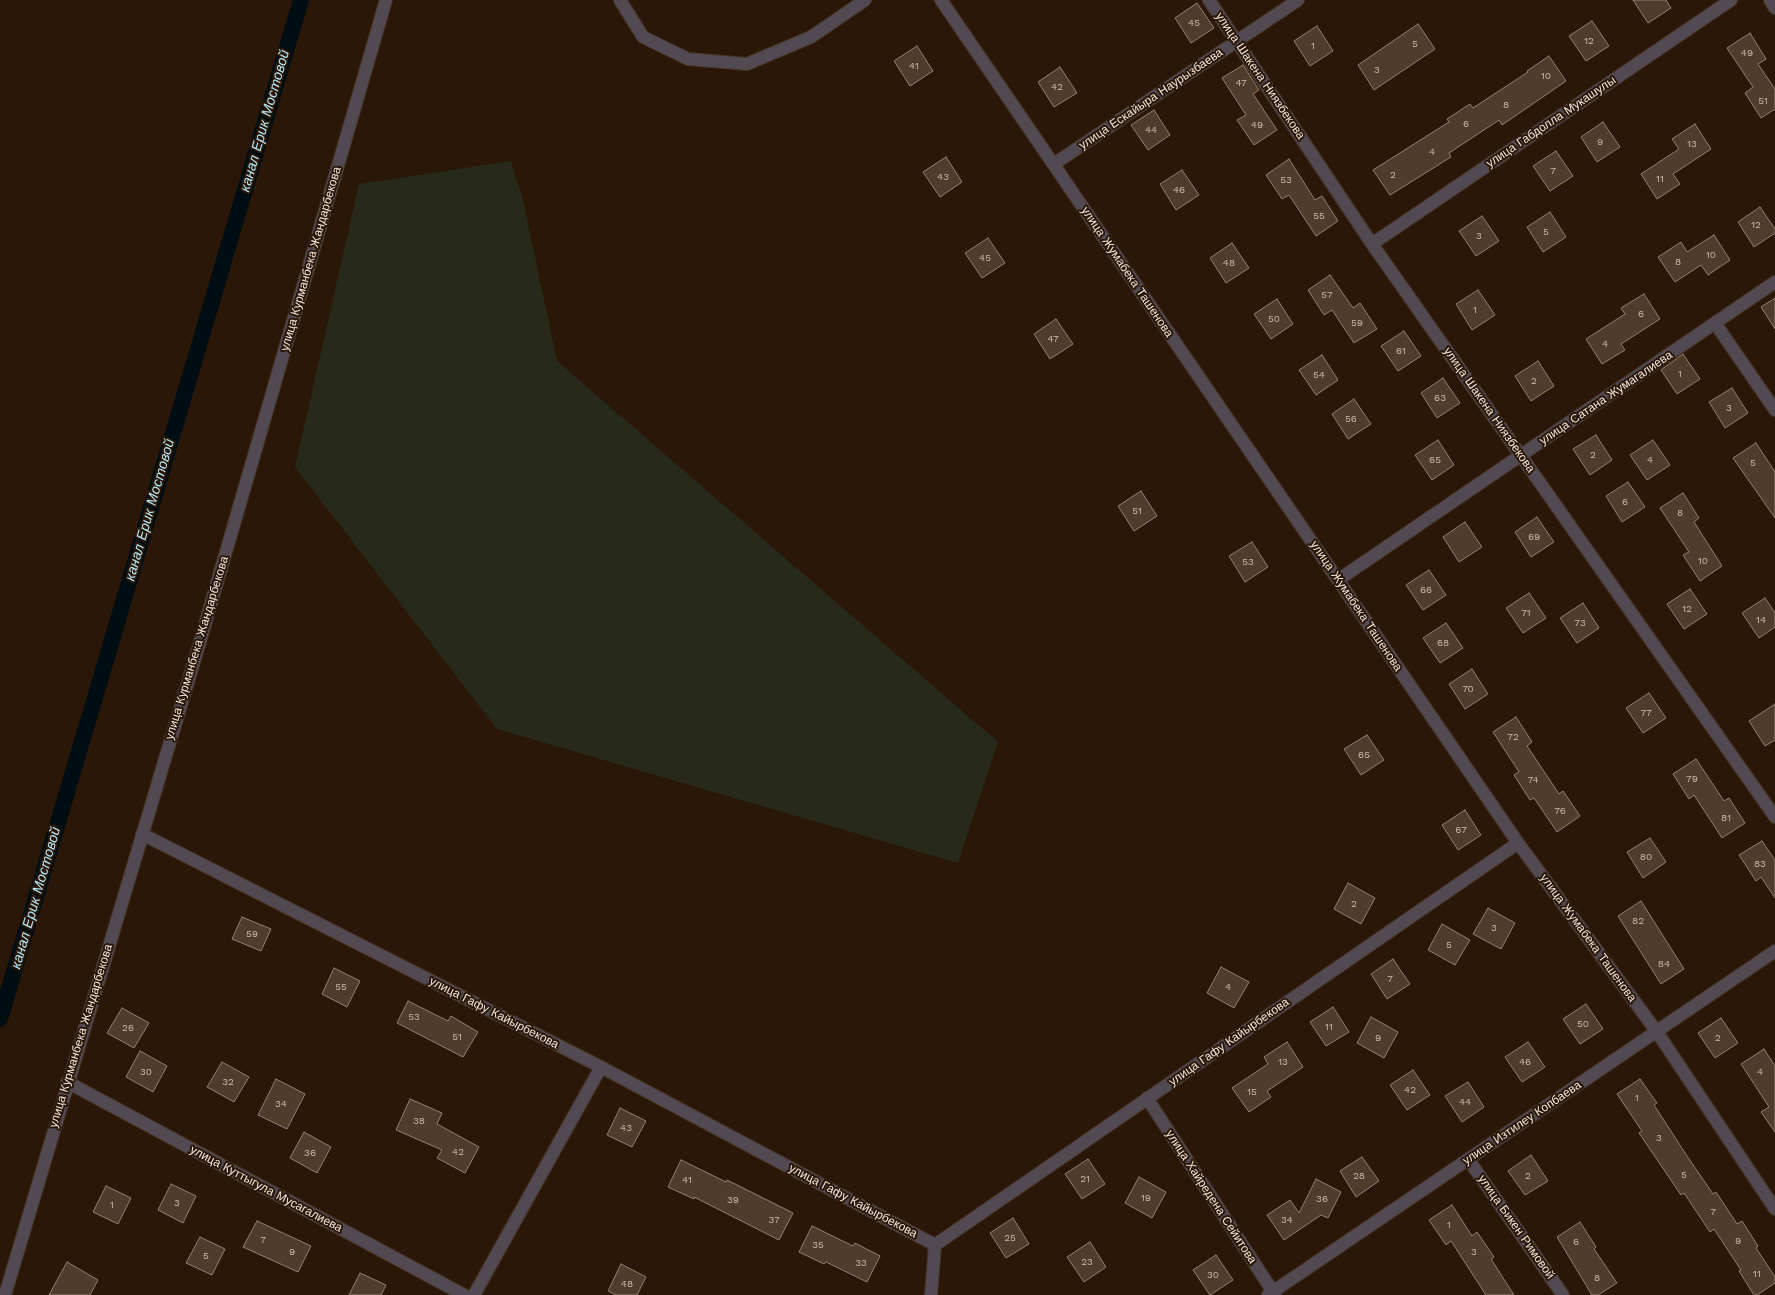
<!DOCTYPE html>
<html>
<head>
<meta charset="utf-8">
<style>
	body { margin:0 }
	canvas { display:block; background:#2a1708 }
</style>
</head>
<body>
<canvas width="1775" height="1295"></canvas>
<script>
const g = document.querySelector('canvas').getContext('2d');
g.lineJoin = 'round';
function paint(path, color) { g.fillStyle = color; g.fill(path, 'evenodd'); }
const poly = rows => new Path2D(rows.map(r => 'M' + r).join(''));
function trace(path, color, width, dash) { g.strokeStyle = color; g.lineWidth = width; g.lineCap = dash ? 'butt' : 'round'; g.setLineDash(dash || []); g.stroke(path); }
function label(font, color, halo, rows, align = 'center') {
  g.font = font + ' "Work Sans",sans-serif'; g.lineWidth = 4; g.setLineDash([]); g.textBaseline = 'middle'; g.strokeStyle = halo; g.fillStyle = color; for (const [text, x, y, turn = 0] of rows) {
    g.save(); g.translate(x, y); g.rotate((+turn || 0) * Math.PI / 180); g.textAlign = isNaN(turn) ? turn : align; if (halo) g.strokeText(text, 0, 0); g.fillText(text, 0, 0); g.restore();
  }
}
paint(poly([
	[511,161,523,200,557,361,998,742,958,863,497,729,295,467,359,184]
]), '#27291a');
trace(poly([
	[0,1019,301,0]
]), '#000d13', 16);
const building = poly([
	[1633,0,1666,0,1671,8,1648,23,1633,0],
	[1197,3,1214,28,1191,43,1175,18,1197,3],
	[1592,21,1609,46,1586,61,1569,36,1592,21],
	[1418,24,1435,49,1374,90,1358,65,1418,24],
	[1317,26,1333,51,1310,66,1294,41,1317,26],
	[1750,33,1766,59,1758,64,1775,89,1775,109,1761,118,1745,93,1753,87,1727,48,1750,33],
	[917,46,933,71,910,86,894,61,917,46],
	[1549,56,1566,81,1502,125,1499,120,1449,153,1451,157,1390,195,1373,170,1449,122,1447,119,1470,104,1473,108,1528,72,1527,71,1549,56],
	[1243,65,1259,90,1253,94,1277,130,1254,145,1237,120,1246,115,1222,78,1243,65],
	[1060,67,1077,93,1054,107,1038,82,1060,67],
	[1154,110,1170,135,1148,150,1131,125,1154,110],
	[1603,122,1620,147,1597,162,1581,137,1603,122],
	[1695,124,1711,149,1673,174,1680,184,1657,199,1641,174,1679,149,1672,139,1695,124],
	[1556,151,1573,176,1550,191,1533,166,1556,151],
	[946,157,962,182,940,197,923,172,946,157],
	[1289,159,1315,200,1322,196,1338,221,1316,236,1289,195,1282,199,1266,175,1289,159],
	[1182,170,1199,195,1176,210,1160,184,1182,170],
	[1760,207,1775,229,1775,233,1754,247,1738,222,1760,207],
	[1550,212,1566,237,1543,252,1527,227,1550,212],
	[1482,216,1499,241,1476,256,1459,231,1482,216],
	[1714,235,1730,260,1708,275,1701,265,1675,282,1658,257,1681,242,1687,252,1714,235],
	[988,238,1005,263,982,278,965,253,988,238],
	[1232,243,1249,268,1226,283,1210,258,1232,243],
	[1330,275,1353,308,1360,303,1377,329,1354,343,1332,310,1324,315,1308,290,1330,275],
	[1478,290,1495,315,1472,330,1456,304,1478,290],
	[1644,294,1660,319,1621,344,1625,350,1602,364,1586,339,1625,314,1621,308,1644,294],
	[1775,298,1775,329,1761,307,1775,298],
	[1277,299,1293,324,1271,339,1254,314,1277,299],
	[1056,319,1073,344,1050,359,1034,334,1056,319],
	[1404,331,1421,356,1398,371,1381,346,1404,331],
	[1683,354,1700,379,1677,394,1661,370,1683,354],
	[1322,355,1338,380,1316,395,1299,370,1322,355],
	[1538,361,1554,386,1531,401,1515,376,1538,361],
	[1443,378,1460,403,1437,418,1421,393,1443,378],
	[1732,388,1748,413,1725,428,1709,402,1732,388],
	[1354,399,1371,424,1348,439,1332,414,1354,399],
	[1596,435,1612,460,1590,475,1573,449,1596,435],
	[1438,440,1454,465,1432,480,1415,455,1438,440],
	[1653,440,1670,465,1647,480,1630,455,1653,440],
	[1756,443,1775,472,1775,518,1733,458,1756,443],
	[1628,482,1645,507,1622,522,1606,496,1628,482],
	[1141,491,1157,516,1134,531,1118,506,1141,491],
	[1683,493,1699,518,1694,522,1722,566,1700,581,1683,555,1689,552,1660,508,1683,493],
	[1537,517,1554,542,1531,557,1515,532,1537,517],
	[1465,522,1482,547,1459,562,1443,537,1465,522],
	[1252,542,1268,567,1245,582,1229,556,1252,542],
	[1429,570,1446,595,1423,610,1406,585,1429,570],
	[1690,589,1707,614,1684,629,1667,604,1690,589],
	[1529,593,1546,618,1523,633,1506,608,1529,593],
	[1765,598,1775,613,1775,627,1759,638,1742,613,1765,598],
	[1583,603,1599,628,1577,643,1560,618,1583,603],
	[1446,623,1463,648,1440,663,1423,638,1446,623],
	[1472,669,1488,694,1465,709,1449,684,1472,669],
	[1649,693,1666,718,1643,733,1626,708,1649,693],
	[1775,704,1775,740,1765,746,1749,721,1775,704],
	[1516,717,1532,742,1527,746,1559,794,1563,791,1580,816,1557,832,1534,798,1530,800,1514,775,1519,772,1493,732,1516,717],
	[1367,735,1384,760,1361,775,1344,749,1367,735],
	[1696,759,1724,801,1729,798,1745,823,1722,838,1694,795,1689,799,1673,774,1696,759],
	[1465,810,1481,835,1458,850,1442,825,1465,810],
	[1650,838,1666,862,1643,878,1627,852,1650,838],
	[1762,841,1775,860,1775,898,1761,877,1756,881,1739,855,1762,841],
	[1348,883,1375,898,1361,924,1334,909,1348,883],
	[1641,901,1684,969,1661,984,1618,916,1641,901],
	[1488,908,1515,923,1501,949,1473,934,1488,908],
	[242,917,271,929,261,951,232,939,242,917],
	[1442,924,1470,940,1455,965,1428,950,1442,924],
	[1393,959,1410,984,1387,999,1371,974,1393,959],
	[1221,967,1249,982,1234,1008,1207,993,1221,967],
	[334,968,360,981,347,1007,322,994,334,968],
	[408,1001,448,1021,451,1016,478,1032,463,1057,397,1023,408,1001],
	[1586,1004,1603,1029,1580,1044,1563,1019,1586,1004],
	[1333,1007,1349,1032,1326,1046,1310,1022,1333,1007],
	[122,1008,149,1023,134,1048,107,1033,122,1008],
	[1371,1017,1398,1032,1384,1058,1357,1043,1371,1017],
	[1721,1018,1738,1043,1715,1058,1698,1033,1721,1018],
	[1287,1042,1303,1067,1267,1091,1271,1097,1249,1112,1232,1088,1268,1064,1264,1057,1287,1042],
	[1528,1042,1545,1067,1522,1082,1505,1057,1528,1042],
	[1764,1049,1775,1066,1775,1132,1761,1112,1769,1107,1741,1064,1764,1049],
	[140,1051,167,1066,153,1092,126,1077,140,1051],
	[222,1062,249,1077,234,1102,207,1087,222,1062],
	[1413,1070,1430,1095,1407,1110,1390,1085,1413,1070],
	[276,1079,305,1094,287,1129,258,1115,276,1079],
	[1640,1079,1657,1103,1654,1105,1687,1156,1713,1194,1716,1192,1737,1224,1742,1221,1758,1246,1756,1248,1775,1277,1775,1283,1757,1295,1754,1295,1739,1271,1741,1270,1714,1229,1710,1232,1684,1193,1681,1195,1656,1158,1639,1133,1642,1131,1617,1094,1640,1079],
	[1468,1082,1484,1107,1462,1122,1445,1096,1468,1082],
	[410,1099,442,1113,437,1124,479,1147,465,1173,437,1158,442,1150,396,1130,410,1099],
	[620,1108,646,1121,632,1147,607,1135,620,1108],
	[304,1132,331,1147,317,1173,290,1158,304,1132],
	[1531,1155,1548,1181,1525,1195,1508,1171,1531,1155],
	[1362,1157,1379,1181,1356,1197,1340,1171,1362,1157],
	[1088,1159,1105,1184,1082,1199,1065,1174,1088,1159],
	[681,1160,726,1182,727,1180,793,1213,779,1240,694,1197,694,1199,668,1187,681,1160],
	[1139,1177,1166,1192,1152,1218,1125,1203,1139,1177],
	[1316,1179,1341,1192,1328,1218,1321,1215,1284,1240,1267,1215,1290,1200,1299,1213,1316,1179],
	[171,1184,196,1196,183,1223,158,1210,171,1184],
	[106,1186,131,1198,118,1224,93,1212,106,1186],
	[1452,1205,1472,1236,1477,1232,1494,1257,1491,1259,1514,1295,1486,1295,1451,1241,1446,1245,1429,1220,1452,1205],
	[1013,1218,1029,1244,1006,1258,990,1233,1013,1218],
	[257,1221,311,1246,298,1272,243,1247,257,1221],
	[1580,1222,1596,1247,1594,1249,1617,1283,1598,1295,1592,1295,1557,1237,1580,1222],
	[812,1226,853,1246,855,1243,880,1256,867,1282,826,1262,824,1264,799,1252,812,1226],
	[200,1237,225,1249,212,1275,186,1263,200,1237],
	[1090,1242,1106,1267,1084,1282,1067,1257,1090,1242],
	[1216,1255,1233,1280,1210,1295,1193,1270,1216,1255],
	[67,1262,98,1280,90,1295,49,1295,67,1262],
	[621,1264,646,1277,637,1295,616,1295,608,1291,621,1264],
	[360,1273,386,1285,381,1295,349,1295,360,1273]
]);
paint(building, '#513c2c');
trace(building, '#977f6e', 1);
const minor = poly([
	[620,0,643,37,688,59,747,64,811,37,865,0],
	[941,0,1518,843,1657,1032,1775,1209],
	[1209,0,1372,244,1775,817],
	[1770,0,1775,8],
	[1054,164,1298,0],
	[1372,244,1731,0],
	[1715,323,1775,410],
	[1338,580,1775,282],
	[142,834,601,1067,935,1245,1518,843],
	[67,1082,464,1295],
	[1147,1098,1275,1295],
	[1468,1159,1563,1295],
	[5,1295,199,645,386,0],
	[474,1295,601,1067],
	[931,1295,935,1245],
	[1268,1295,1775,951]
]);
trace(minor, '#463426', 14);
trace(minor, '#524a53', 12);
label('10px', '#cabcb0', null, [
	["45",1194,23],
	["12",1589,41],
	["5",1415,44],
	["1",1313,46],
	["49",1747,53],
	["41",914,66],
	["3",1377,70],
	["10",1546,76],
	["47",1241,83],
	["42",1057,87],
	["51",1763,101],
	["8",1506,105],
	["6",1466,124],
	["49",1257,125],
	["44",1151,130],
	["9",1600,142],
	["13",1692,144],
	["4",1432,152],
	["7",1553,171],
	["2",1393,175],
	["43",943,177],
	["11",1660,179],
	["53",1286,180],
	["46",1179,190],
	["55",1319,216],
	["12",1756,225],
	["5",1546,232],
	["3",1479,236],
	["10",1711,255],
	["45",985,258],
	["8",1678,262],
	["48",1229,263],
	["57",1327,295],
	["1",1475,310],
	["6",1641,314],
	["50",1274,319],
	["59",1357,323],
	["47",1053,339],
	["4",1605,344],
	["61",1401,351],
	["1",1680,374],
	["54",1319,375],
	["2",1534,381],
	["63",1440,398],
	["3",1729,408],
	["56",1351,419],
	["2",1593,455],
	["65",1435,460],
	["4",1650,460],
	["5",1753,463],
	["6",1625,502],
	["51",1137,511],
	["8",1680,513],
	["69",1534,537],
	["10",1703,561],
	["53",1248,562],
	["66",1426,590],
	["12",1687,609],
	["71",1526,613],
	["14",1761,620],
	["73",1580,623],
	["68",1443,643],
	["70",1468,689],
	["77",1646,713],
	["72",1513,737],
	["65",1364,755],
	["79",1692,779],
	["74",1533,780],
	["76",1560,811],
	["81",1726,818],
	["67",1461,830],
	["80",1646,857],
	["83",1760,864],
	["2",1354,904],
	["82",1638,921],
	["3",1494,928],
	["59",252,934],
	["5",1449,945],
	["84",1664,964],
	["7",1390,979],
	["55",341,987],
	["4",1228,987],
	["53",414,1017],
	["50",1583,1024],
	["11",1329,1027],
	["26",128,1028],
	["51",457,1037],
	["9",1378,1038],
	["2",1718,1038],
	["13",1283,1062],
	["46",1525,1062],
	["30",146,1072],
	["4",1760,1072],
	["32",228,1082],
	["42",1410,1090],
	["15",1252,1092],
	["1",1637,1098],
	["44",1465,1102],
	["34",281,1104],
	["38",419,1121],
	["43",626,1128],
	["3",1659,1138],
	["42",458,1152],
	["36",310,1153],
	["5",1684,1175],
	["28",1359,1176],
	["2",1528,1176],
	["21",1085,1179],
	["41",687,1180],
	["19",1146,1198],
	["36",1322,1199],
	["39",733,1200],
	["3",177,1203],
	["1",112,1205],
	["7",1713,1212],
	["37",774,1220],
	["34",1287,1220],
	["1",1449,1225],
	["25",1010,1238],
	["7",263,1240],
	["9",1738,1241],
	["6",1576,1242],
	["35",818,1245],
	["9",292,1252],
	["3",1474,1252],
	["5",206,1256],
	["23",1087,1262],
	["33",861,1263],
	["11",1757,1274],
	["30",1213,1275],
	["8",1597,1278],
	["48",627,1284]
]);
label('12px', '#f3e6dc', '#2a1708', [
	["улица Шакена Ниязбекова",1260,76,56],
	["улица Ескайыра Наурызбаева",1151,99,-34],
	["улица Габдолла Мукашулы",1551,122,-34],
	["улица Курманбека Жандарбекова",311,259,-74],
	["улица Жумабека Ташенова",1127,272,56],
	["улица Сатана Жумагалиева",1606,398,-34],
	["улица Шакена Ниязбекова",1489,410,55],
	["улица Жумабека Ташенова",1356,606,56],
	["улица Курманбека Жандарбекова",197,648,-73],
	["улица Жумабека Ташенова",1588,938,54],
	["улица Гафу Кайырбекова",494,1013,27],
	["улица Курманбека Жандарбекова",81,1036,-73],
	["улица Гафу Кайырбекова",1229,1042,-35],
	["улица Изтилеу Копбаева",1522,1123,-34],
	["улица Куттыгула Мусагалиева",266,1189,28],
	["улица Хайредена Сейитова",1211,1197,57],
	["улица Гафу Кайырбекова",853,1201,28],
	["улица Бикен Римовой",1516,1227,55]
]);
label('italic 14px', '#b8ebfb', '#2a1708', [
	["канал Ерик Мостовой",265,121,-74],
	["канал Ерик Мостовой",150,510,-74],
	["канал Ерик Мостовой",36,898,-74]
]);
</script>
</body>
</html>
